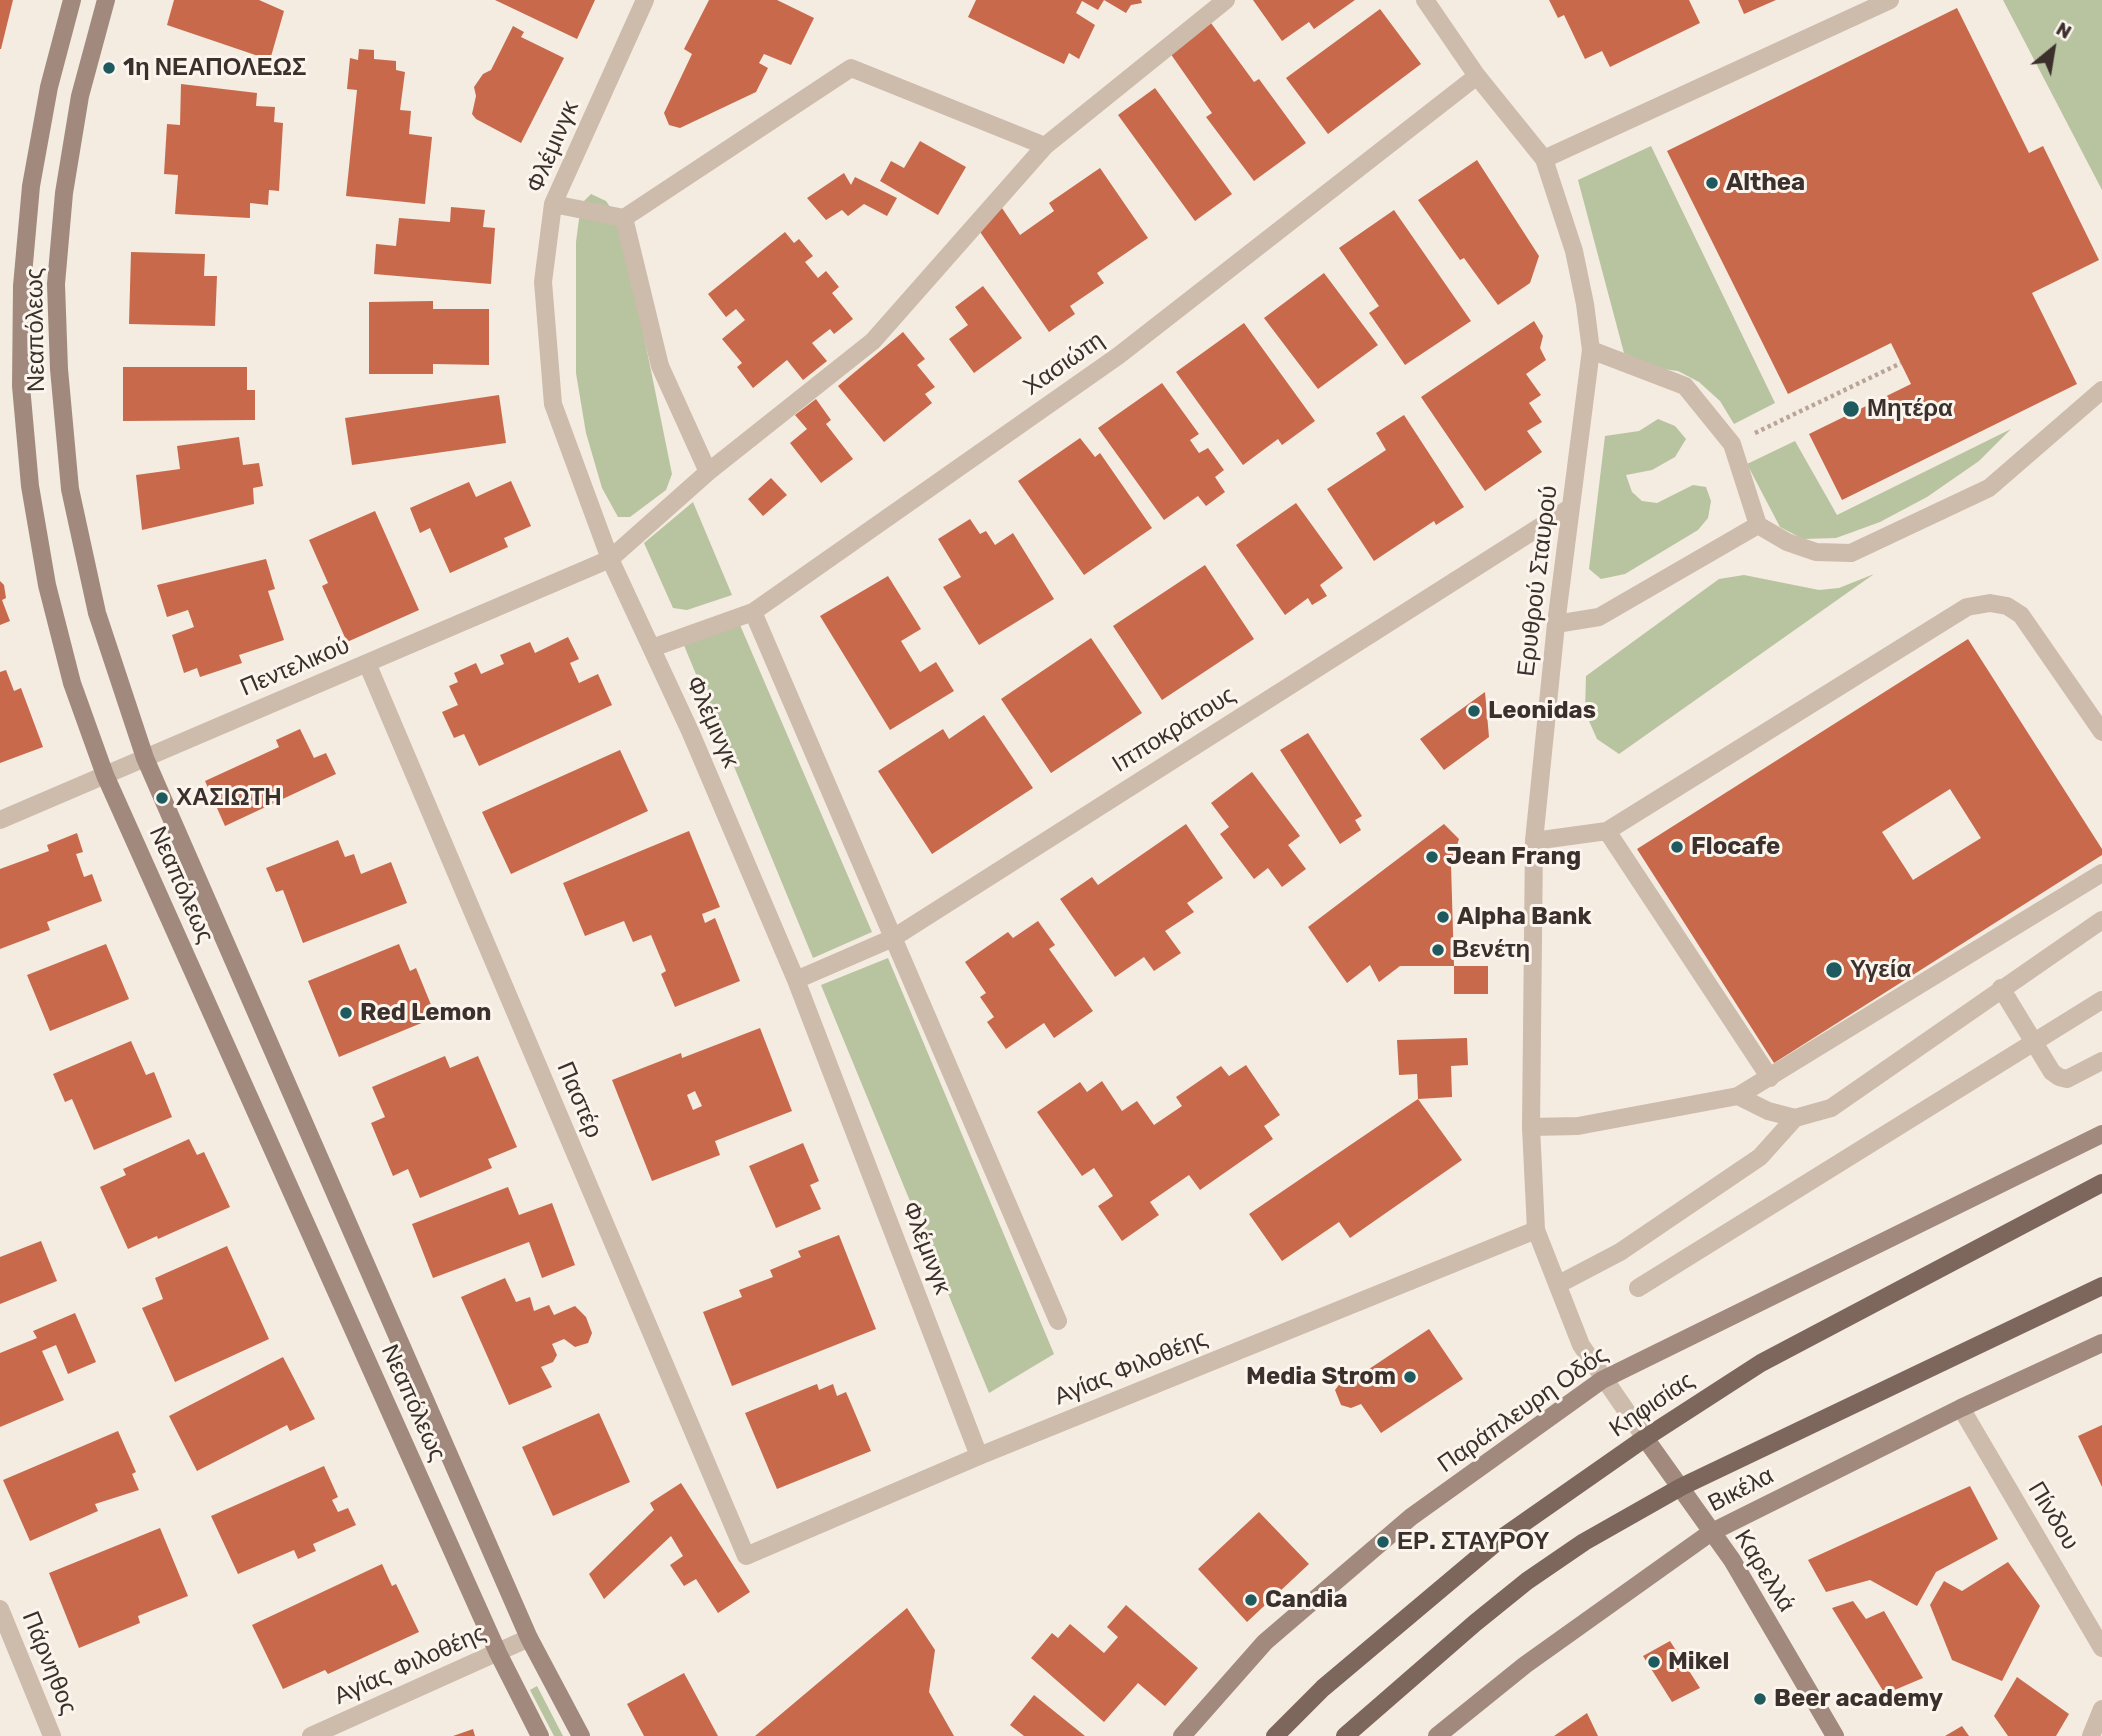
<!DOCTYPE html>
<html>
<head>
<meta charset="utf-8">
<style>
	body { margin:0 }
	#map { position:relative; width:2102px; height:1736px; overflow:hidden; background:#f4ebe1; font-family:Rubik,sans-serif }
	canvas { display:block }
	.north { position:absolute; left:2018px; top:14px; width:70px; height:70px; -webkit-text-stroke:5px #fbf5ee; paint-order:stroke; rotate:30deg; font-size:19px; font-weight:700; line-height:28px; text-align:center; color:#3b302b }
	.north::after { content:''; display:block; margin:auto; width:24px; height:32px; background:#3b302b; clip-path:polygon(50% 0,100% 100%,50% 72%,0 100%) }
</style>
</head>
<body>
<div id="map">
<canvas width="2102" height="1736"></canvas>
<div class="north">N</div>
</div>
<script>
const g = document.querySelector('canvas').getContext('2d');
g.lineJoin = 'round';
function paint(path, color) { g.fillStyle = color; g.fill(path, 'evenodd'); }
const poly = rows => new Path2D(rows.map(r => 'M' + r).join(''));
function trace(path, color, width, dash) { g.strokeStyle = color; g.lineWidth = width; g.lineCap = dash ? 'butt' : 'round'; g.setLineDash(dash || []); g.stroke(path); }
function label(font, color, halo, rows, align = 'center') {
  g.font = font + ' Rubik,sans-serif'; g.lineWidth = 6; g.setLineDash([]); g.textBaseline = 'middle'; g.strokeStyle = halo; g.fillStyle = color; for (const [text, x, y, turn = 0] of rows) {
    g.save(); g.translate(x, y); g.rotate((+turn || 0) * Math.PI / 180); g.textAlign = isNaN(turn) ? turn : align; if (halo) g.strokeText(text, 0, 0); g.fillText(text, 0, 0); g.restore();
  }
}
paint(poly([
	[2003,0,2102,0,2102,190],
	[1651,146,1775,403,1734,424,1720,401,1699,382,1678,371,1656,368,1624,353,1578,180],
	[591,194,606,201,621,223,672,474,666,490,630,517,618,517,602,488,586,433,576,373,576,242,581,204],
	[1658,419,1675,426,1686,439,1675,457,1652,470,1626,475,1632,492,1642,501,1657,503,1693,485,1706,487,1711,501,1708,518,1698,530,1625,574,1601,579,1589,569,1605,436,1639,431],
	[2011,429,1979,461,1927,497,1880,522,1836,538,1803,539,1780,527,1747,464,1795,441,1837,515],
	[693,502,732,595,687,610,673,608,644,543],
	[1874,574,1619,754,1597,739,1585,712,1586,676,1719,579,1744,575,1819,590,1839,588],
	[737,618,872,932,813,958,681,638],
	[888,958,1054,1354,989,1393,821,985],
	[537,1686,563,1736,554,1736,530,1690]
]), '#b8c4a0');
paint(poly([
	[0,0,13,0,1,49,0,49],
	[174,0,259,0,284,11,270,60,167,25],
	[495,0,595,0,577,39],
	[709,0,777,0,814,18,791,65,764,54,759,63,768,68,756,92,680,128,669,125,664,113,692,54,684,49],
	[976,0,1141,0,1142,3,1131,5,1126,13,1104,0,1098,10,1082,1,1076,13,1095,25,1079,59,1069,53,1064,64,968,17],
	[1253,0,1355,0,1314,29,1309,22,1282,41],
	[1549,0,1689,0,1700,23,1610,67,1602,51,1585,59,1564,15,1558,18],
	[1738,0,1776,0,1744,14],
	[1957,8,2029,153,2043,146,2099,260,2032,293,2077,384,1842,500,1809,434,1911,384,1891,343,1788,394,1667,151],
	[1380,9,1421,64,1328,134,1286,78],
	[1211,23,1254,82,1259,79,1306,143,1254,181,1206,117,1212,113,1170,53],
	[513,26,524,32,521,37,564,58,521,143,476,119,472,114,476,96,474,87,483,74,491,70],
	[359,49,374,50,374,59,396,61,396,70,405,72,400,110,411,111,409,134,432,137,425,204,346,196,357,90,347,89,350,58,358,60],
	[181,84,257,93,256,106,275,107,274,122,283,123,279,191,269,190,268,205,250,203,250,218,175,214,178,175,164,174,167,124,180,125],
	[1155,88,1232,194,1195,221,1118,115],
	[920,141,966,167,938,215,880,181,891,161,904,168],
	[1477,160,1539,256,1530,283,1498,305,1464,258,1460,260,1418,200],
	[1100,168,1148,238,1097,273,1104,283,1070,306,1075,314,1049,332,976,226,1002,208,1020,235,1054,211,1049,203],
	[844,173,851,185,855,177,897,198,887,216,864,204,848,216,842,210,826,220,807,198],
	[451,207,485,210,483,227,495,228,491,284,374,274,376,244,396,246,399,218,450,222],
	[1394,210,1471,321,1405,365,1369,313,1379,306,1339,248],
	[785,232,794,243,799,239,813,256,805,262,818,278,826,271,839,287,832,293,853,319,834,334,830,329,812,343,827,361,803,380,787,360,753,388,737,367,742,363,722,339,745,320,736,309,726,317,708,294],
	[131,252,205,254,204,276,217,276,215,326,129,324],
	[1324,273,1378,345,1318,389,1264,318],
	[983,286,1022,338,974,373,949,339,968,325,955,307],
	[433,301,433,309,489,309,489,365,433,364,433,374,369,374,369,302],
	[1534,321,1543,336,1540,348,1546,360,1526,374,1541,395,1529,403,1542,422,1527,431,1542,452,1485,491,1421,397],
	[1244,323,1315,421,1282,445,1278,439,1243,465,1176,372],
	[903,332,925,359,917,365,935,387,925,394,932,403,884,442,838,386],
	[123,367,247,367,247,390,255,390,255,420,123,421],
	[1162,383,1199,434,1190,440,1199,453,1208,448,1224,470,1215,477,1225,492,1206,506,1198,496,1164,520,1098,428],
	[499,395,506,443,352,465,345,418],
	[816,399,831,420,826,424,853,459,821,483,790,443,807,429,795,415],
	[1404,415,1464,507,1436,525,1434,521,1374,561,1327,489,1386,450,1376,433],
	[239,437,243,465,259,463,263,486,253,488,254,504,142,530,136,475,180,469,177,446],
	[1080,438,1095,457,1100,453,1152,528,1084,575,1018,481],
	[771,478,787,495,763,516,748,499],
	[511,481,531,526,504,538,508,547,450,573,430,528,420,533,410,508,469,482,476,497],
	[1296,503,1343,568,1320,585,1327,596,1312,605,1308,598,1285,615,1236,545],
	[375,511,419,610,347,642,322,586,328,583,309,540],
	[970,519,980,534,986,531,995,545,1013,533,1054,599,979,645,943,587,961,577,938,539],
	[266,559,275,589,268,591,284,640,239,655,242,663,200,677,197,668,184,673,172,635,194,627,188,610,167,617,157,585],
	[1205,565,1254,639,1162,700,1113,626],
	[888,576,921,629,901,641,920,672,936,662,954,691,890,730,820,616],
	[0,581,4,585,6,598,2,600,10,621,0,625],
	[568,637,579,659,570,663,579,683,598,674,612,705,479,766,464,734,454,738,442,712,458,705,449,686,458,682,454,673,476,663,481,674,504,664,500,655,530,642,535,653],
	[1091,638,1142,713,1051,773,1001,699],
	[1968,639,2102,849,2102,855,1774,1063,1637,849],
	[1950,789,1981,838,1913,880,1882,832],
	[6,670,14,691,21,688,43,747,0,763,0,672],
	[1485,692,1489,737,1444,770,1420,739],
	[984,715,1033,788,932,854,878,771,943,729,949,739],
	[300,729,314,758,326,753,336,774,225,826,205,781,279,747,276,740],
	[1308,733,1362,816,1355,820,1361,830,1340,844,1280,750],
	[620,750,648,811,511,874,482,812],
	[1252,772,1300,836,1288,845,1306,869,1282,887,1268,868,1254,879,1220,834,1229,827,1211,803],
	[1186,824,1223,878,1187,903,1194,912,1165,931,1181,953,1154,971,1144,957,1115,977,1060,899,1092,877,1098,885],
	[1444,824,1459,839,1451,865,1454,966,1400,966,1379,982,1370,965,1347,983,1308,927],
	[689,831,720,907,702,914,705,923,715,918,740,981,675,1007,661,974,666,971,651,935,633,942,624,921,585,936,563,883],
	[77,833,83,852,76,854,84,877,92,874,102,901,47,922,50,930,0,949,0,869,49,851,47,845],
	[338,840,345,857,354,854,361,874,391,862,407,903,303,943,283,890,276,892,266,868],
	[1038,921,1055,945,1049,949,1093,1011,1054,1038,1044,1023,1006,1049,987,1022,994,1017,980,997,986,993,965,962,1008,932,1013,938],
	[106,944,129,999,50,1031,27,975],
	[399,944,410,971,416,968,436,1017,339,1057,308,981],
	[1454,966,1488,966,1488,994,1454,994],
	[760,1028,792,1111,715,1141,720,1155,652,1181,612,1080,681,1053,682,1058],
	[695,1091,702,1106,693,1110,687,1095],
	[1467,1038,1468,1065,1451,1066,1452,1097,1418,1099,1462,1160,1350,1238,1339,1222,1282,1261,1249,1214,1418,1099,1417,1074,1399,1075,1397,1040],
	[131,1041,146,1075,154,1072,172,1117,94,1150,72,1099,65,1102,53,1074],
	[445,1056,450,1068,478,1056,517,1147,488,1159,492,1168,420,1198,408,1169,393,1176,371,1123,385,1117,372,1087],
	[1246,1065,1280,1115,1264,1126,1273,1139,1200,1190,1189,1175,1150,1202,1159,1215,1122,1241,1098,1206,1113,1196,1094,1168,1082,1176,1037,1112,1080,1082,1087,1092,1102,1081,1122,1111,1137,1101,1154,1125,1182,1106,1176,1097,1221,1066,1229,1076],
	[189,1139,197,1155,204,1152,230,1207,158,1239,157,1236,128,1249,100,1187,126,1175,123,1169],
	[803,1143,819,1181,810,1185,821,1209,776,1228,749,1166],
	[508,1187,519,1215,552,1203,575,1265,542,1278,529,1242,433,1278,412,1224],
	[839,1235,876,1329,732,1386,703,1312,742,1297,739,1290,773,1277,770,1270,801,1257,798,1251],
	[41,1241,57,1281,0,1304,0,1257],
	[227,1246,269,1339,175,1382,142,1308,163,1299,155,1278],
	[505,1278,516,1302,530,1297,534,1311,549,1305,554,1315,575,1306,586,1317,592,1333,588,1343,575,1347,564,1339,552,1344,557,1355,553,1362,541,1367,552,1387,509,1405,461,1297],
	[75,1313,96,1362,68,1374,56,1345,42,1351,64,1400,0,1427,0,1353,37,1338,33,1331],
	[1429,1329,1463,1379,1381,1433,1361,1404,1351,1408,1341,1405,1335,1390,1341,1382,1351,1381],
	[283,1357,315,1419,290,1431,287,1425,197,1471,169,1416],
	[817,1384,819,1390,833,1384,837,1396,846,1392,871,1451,777,1489,745,1413],
	[599,1413,630,1482,553,1516,522,1447],
	[2102,1425,2102,1487,2078,1436],
	[118,1431,136,1472,132,1474,139,1490,95,1504,98,1511,30,1541,3,1480],
	[324,1466,338,1497,332,1500,338,1512,348,1508,356,1525,313,1544,316,1551,298,1559,294,1550,238,1574,211,1516],
	[681,1483,750,1592,718,1613,696,1579,684,1586,670,1565,683,1556,671,1536,604,1599,589,1574,654,1510,650,1503],
	[1970,1486,1998,1539,1936,1572,1917,1606,1870,1580,1826,1592,1808,1560],
	[1259,1512,1309,1564,1247,1622,1198,1569],
	[160,1528,188,1596,138,1616,140,1623,79,1648,49,1573],
	[2008,1562,2040,1606,2002,1681,1952,1660,1930,1605,1944,1581,1962,1591],
	[382,1564,392,1586,396,1584,419,1632,328,1674,325,1670,283,1689,252,1625],
	[1853,1601,1866,1619,1884,1611,1923,1678,1885,1694,1832,1608],
	[1126,1605,1198,1668,1165,1706,1138,1683,1104,1722,1031,1658,1052,1633,1058,1638,1070,1624,1104,1653,1118,1637,1107,1627],
	[907,1608,935,1650,929,1692,954,1736,755,1736],
	[1670,1641,1700,1688,1672,1702,1643,1656],
	[684,1673,718,1736,644,1736,627,1704],
	[2017,1677,2069,1714,2056,1736,2008,1736,1994,1716],
	[1034,1695,1085,1736,1024,1736,1010,1725],
	[1587,1713,1598,1736,1554,1736],
	[1962,1726,1969,1736,1945,1736],
	[473,1729,475,1736,453,1736]
]), '#c8694b');
trace(poly([
	[1755,433,1901,363]
]), '#b9a596', 4.5, [3.5, 3.5]);
trace(poly([
	[1544,159,1890,0],
	[1758,525,1787,542,1816,552,1851,553,1989,488,2102,390],
	[1556,624,1599,617,1758,525,1732,444,1685,386,1591,350],
	[1607,831,1770,1078],
	[1534,841,1607,831,1967,607,1990,603,2007,606,2021,615,2102,732],
	[2001,988,2052,1072,2059,1077,2067,1079,2102,1061],
	[1738,1096,1768,1111,1795,1118,1831,1108,2102,920],
	[1531,1127,1578,1126,1738,1096,2102,873],
	[1559,1284,1620,1252,1760,1157,1795,1118],
	[1638,1288,2102,1000]
]), '#cdbbac', 18);
trace(poly([
	[645,0,553,204,543,282,553,404,610,559,690,731,796,980,979,1456],
	[1425,0,1477,76,1544,159,1574,251,1585,304,1591,350,1556,624,1534,841,1531,1127,1536,1230,1581,1345,1645,1438],
	[553,204,624,218,660,366,708,472],
	[624,218,851,68,1045,146,1226,0],
	[753,612,1058,1321],
	[652,648,753,612,1118,356,1477,76],
	[367,663,746,1556,979,1456,1536,1230],
	[0,820,610,559,708,472,873,341,1045,146],
	[796,980,893,938,1571,507],
	[1961,1408,2102,1648],
	[0,1609,52,1736],
	[311,1736,529,1638],
	[2091,1736,2102,1709]
]), '#cdbbac', 18);
trace(poly([
	[72,0,49,87,31,186,22,286,21,386,30,486,47,585,72,683,105,775,498,1653,540,1736],
	[106,0,80,96,64,193,56,284,59,369,70,489,97,613,145,758,529,1638,581,1736],
	[1645,1438,1732,1560,1835,1736],
	[1182,1736,1265,1642,1411,1517,1602,1380,2102,1134],
	[1437,1736,1525,1665,1710,1533,1961,1408,2102,1343]
]), '#a18a7d', 18);
trace(poly([
	[1275,1736,1323,1688,1499,1540,1645,1438,1761,1363,2102,1183],
	[1345,1736,1475,1623,1527,1581,1584,1542,1681,1487,2102,1286]
]), '#7d675c', 18);
for (const [x, y, r, color] of [
	[109,68,7,"#1f5a5e"],
	[1712,183,7,"#1f5a5e"],
	[1851,409,9,"#1f5a5e"],
	[1474,711,7,"#1f5a5e"],
	[162,798,7,"#1f5a5e"],
	[1677,847,7,"#1f5a5e"],
	[1432,857,7,"#1f5a5e"],
	[1443,917,7,"#1f5a5e"],
	[1438,950,7,"#1f5a5e"],
	[1834,970,9,"#1f5a5e"],
	[346,1013,7,"#1f5a5e"],
	[1410,1377,7,"#1f5a5e"],
	[1383,1542,7,"#1f5a5e"],
	[1251,1600,7,"#1f5a5e"],
	[1654,1662,7,"#1f5a5e"],
	[1760,1699,7,"#1f5a5e"]
]) { const dot = new Path2D(); dot.arc(x, y, r, 0, 2 * Math.PI); g.fillStyle = color; g.fill(dot); trace(dot, '#fbf5ee', 2.5); }
label('bold 24px', '#3b302b', '#fbf5ee', [
	["1η ΝΕΑΠΟΛΕΩΣ",123,68],
	["Althea",1726,183],
	["Μητέρα",1867,409],
	["Leonidas",1488,711],
	["ΧΑΣΙΩΤΗ",176,798],
	["Flocafe",1691,847],
	["Jean Frang",1446,857],
	["Alpha Bank",1457,917],
	["Βενέτη",1452,950],
	["Υγεία",1850,970],
	["Red Lemon",360,1013],
	["Media Strom",1396,1377,"right"],
	["ΕΡ. ΣΤΑΥΡΟΥ",1397,1542],
	["Candia",1265,1600],
	["Mikel",1668,1662],
	["Beer academy",1774,1699]
], 'left');
label('24px', '#3b302b', '#fbf5ee', [
	["Φλέμινγκ",553,147,-67],
	["Νεαπόλεως",36,330,-91],
	["Χασιώτη",1064,364,-35],
	["Ερυθρού Σταυρού",1538,581,-83],
	["Πεντελικού",295,667,-23],
	["Φλέμινγκ",712,722,66],
	["Ιπποκράτους",1174,730,-32],
	["Νεαπόλεως",181,885,66],
	["Παστέρ",579,1100,67],
	["Φλέμινγκ",926,1248,69],
	["Αγίας Φιλοθέης",1131,1368,-22],
	["Νεαπόλεως",413,1403,66],
	["Κηφισίας",1652,1405,-34],
	["Παράπλευρη Οδός",1523,1410,-35],
	["Βικέλα",1741,1490,-27],
	["Πίνδου",2053,1516,59],
	["Καρελλά",1764,1571,58],
	["Πάρνηθος",49,1663,68],
	["Αγίας Φιλοθέης",410,1665,-24]
]);
</script>
</body>
</html>
